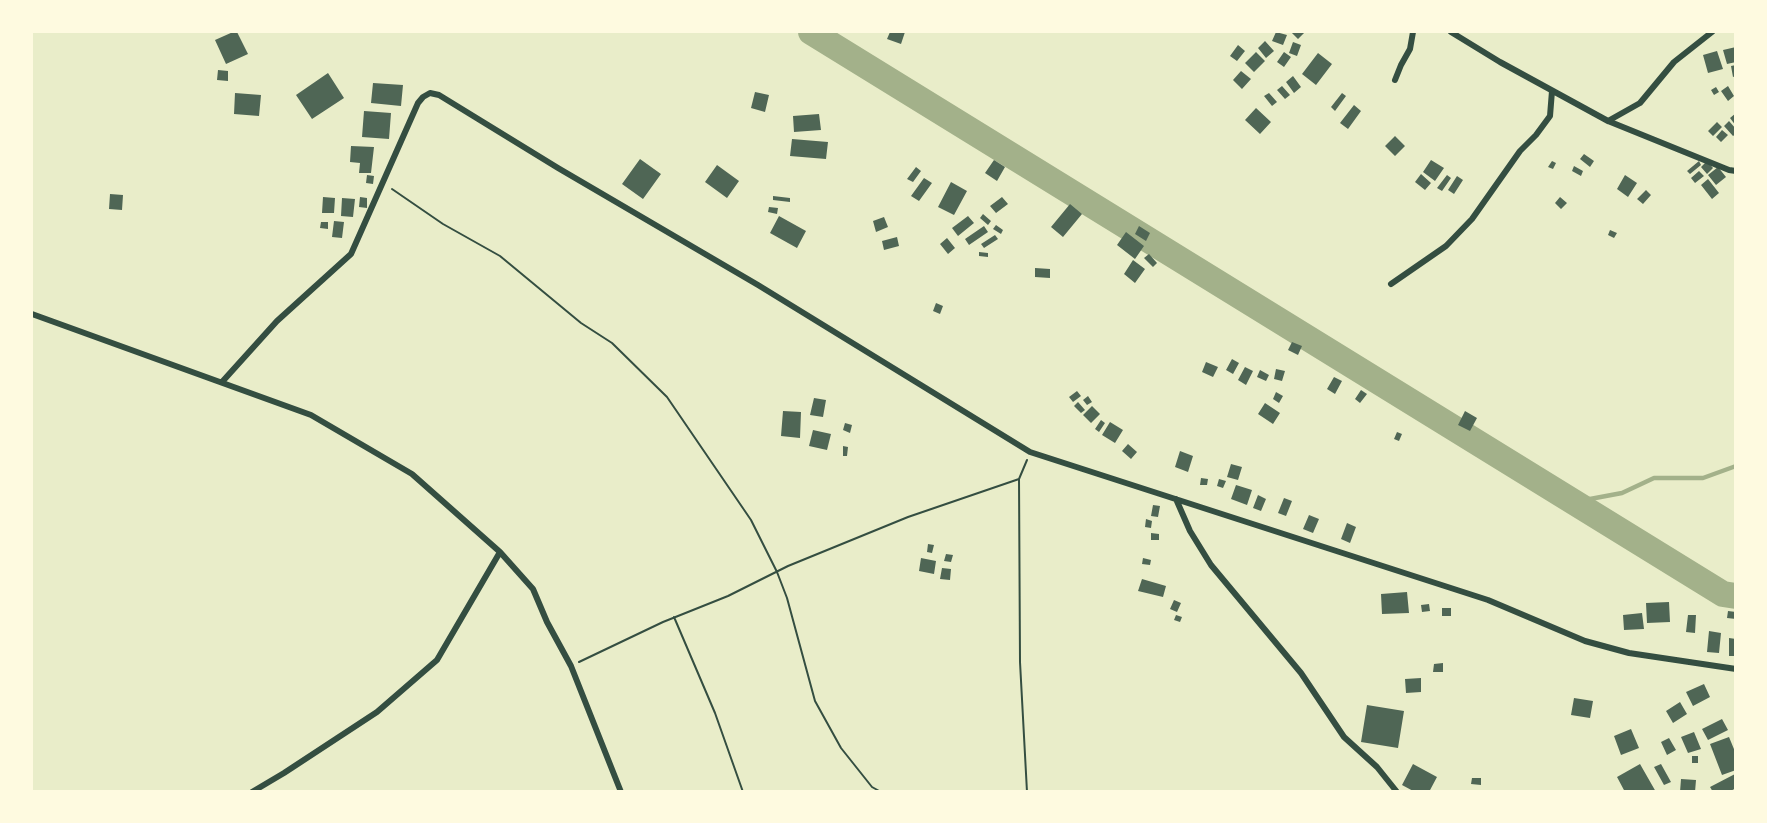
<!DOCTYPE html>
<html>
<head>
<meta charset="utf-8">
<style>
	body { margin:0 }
	#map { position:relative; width:1767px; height:823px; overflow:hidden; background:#e9edc9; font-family:"Alegreya Sans",sans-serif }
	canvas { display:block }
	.frame { position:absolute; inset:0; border:33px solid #fefae0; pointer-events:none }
</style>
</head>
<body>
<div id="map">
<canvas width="1767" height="823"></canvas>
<div class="frame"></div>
</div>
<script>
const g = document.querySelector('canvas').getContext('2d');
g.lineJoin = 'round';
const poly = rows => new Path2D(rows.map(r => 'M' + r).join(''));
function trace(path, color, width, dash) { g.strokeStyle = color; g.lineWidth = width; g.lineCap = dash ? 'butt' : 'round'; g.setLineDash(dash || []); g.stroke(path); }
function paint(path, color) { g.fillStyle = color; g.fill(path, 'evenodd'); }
trace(poly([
	[1574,502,1622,493,1654,478,1703,478,1736,466]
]), '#a3b18a', 4.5);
trace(poly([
	[811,32,1723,594,1736,596]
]), '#a3b18a', 26);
paint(poly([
	[233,32,237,32,248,54,226,64,215,40],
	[890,32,905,32,901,44,887,39],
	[1276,32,1287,35,1283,45,1272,41],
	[1291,32,1305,32,1298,39],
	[1265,41,1274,51,1266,58,1258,48],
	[1293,42,1301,45,1297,56,1289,53],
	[1238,45,1245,51,1237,61,1230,56],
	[1736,47,1736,62,1727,64,1723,50],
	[1717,51,1723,69,1708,73,1703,55],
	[1256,52,1265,61,1254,72,1245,63],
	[1284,52,1291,57,1284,67,1277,62],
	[1318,53,1332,64,1316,85,1302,74],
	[1736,65,1736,76,1733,77,1731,66],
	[218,70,228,71,228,81,217,80],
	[1241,71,1251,79,1242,89,1233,80],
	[328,73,344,98,312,119,296,95],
	[1293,76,1301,87,1294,93,1286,82],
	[373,83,403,85,401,106,371,103],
	[1282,86,1290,95,1285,99,1277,90],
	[1728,86,1734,96,1728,101,1721,91],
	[1716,87,1719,92,1714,95,1711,90],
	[755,92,769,95,765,112,751,108],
	[235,93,261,95,259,116,234,114],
	[1269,93,1277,102,1272,106,1264,96],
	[1342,93,1346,96,1335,111,1331,107],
	[1354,105,1361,111,1348,129,1340,123],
	[1256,108,1271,122,1260,134,1245,120],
	[364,111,391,113,389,139,362,137],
	[1736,113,1736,126,1730,118],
	[819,114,821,130,794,132,793,116],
	[1729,121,1736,129,1736,134,1733,136,1724,126],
	[1717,122,1722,127,1713,136,1708,131],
	[1722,130,1728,135,1721,142,1716,137],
	[1395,136,1405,146,1395,156,1385,146],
	[792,139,828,142,826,159,790,156],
	[351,146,374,147,371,173,359,173,360,163,350,162],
	[1584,154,1594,161,1590,167,1580,159],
	[640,159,661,174,643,199,622,184],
	[994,160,1005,167,997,181,985,173],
	[1431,160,1444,168,1435,181,1423,172],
	[1552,161,1556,163,1553,169,1548,167],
	[1699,161,1701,165,1690,174,1687,171],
	[1707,161,1713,168,1707,174,1701,167],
	[717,165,739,181,727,198,705,182],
	[1574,166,1583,171,1581,176,1572,171],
	[916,167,921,171,913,182,907,179],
	[1718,167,1726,177,1716,185,1708,175],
	[1699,171,1704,176,1695,183,1691,178],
	[1421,174,1431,183,1425,190,1415,182],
	[367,175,374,176,373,184,366,183],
	[1447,175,1451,178,1442,191,1437,188],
	[1625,175,1637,183,1628,197,1617,189],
	[1457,176,1463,180,1454,194,1448,190],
	[924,178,932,183,919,201,911,196],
	[1708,179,1719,193,1712,199,1701,185],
	[951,182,967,191,954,215,938,207],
	[1646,190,1651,195,1643,204,1637,199],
	[110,194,123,195,122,210,109,209],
	[773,196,790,198,790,202,773,200],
	[323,197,335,198,334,213,322,213],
	[360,197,367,198,367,208,359,207],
	[1002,197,1008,204,996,213,990,206],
	[1560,197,1567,203,1561,209,1555,203],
	[342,198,355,199,353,217,341,216],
	[1070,204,1082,214,1063,237,1051,227],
	[769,207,778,208,777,214,768,212],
	[983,214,991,221,988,225,980,218],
	[779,216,806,231,797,248,770,233],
	[968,216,974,223,958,236,952,228],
	[884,217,888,227,876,232,873,221],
	[334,221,344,222,342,238,332,237],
	[321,222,328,222,328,229,320,228],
	[996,225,1003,230,1001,234,993,229],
	[984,226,988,232,969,245,965,239],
	[1139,226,1150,233,1146,241,1135,234],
	[1610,230,1617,233,1614,238,1608,235],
	[1126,232,1144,246,1135,259,1117,245],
	[995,235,998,239,984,248,981,244],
	[897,237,899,246,884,250,882,241],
	[947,238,955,248,948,254,940,244],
	[979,252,988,253,988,257,979,256],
	[1149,254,1157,263,1153,267,1144,258],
	[1133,260,1145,269,1135,283,1124,274],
	[1035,268,1050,269,1050,278,1035,277],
	[936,303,943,306,940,314,933,311],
	[1292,342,1302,346,1298,355,1288,350],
	[1232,359,1239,363,1233,374,1226,370],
	[1206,362,1218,367,1213,377,1202,372],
	[1245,367,1253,371,1246,385,1238,380],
	[1276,369,1285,371,1282,381,1274,379],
	[1260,370,1269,375,1266,381,1257,377],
	[1334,377,1342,381,1335,394,1327,389],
	[1361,390,1367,394,1360,403,1355,399],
	[1077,391,1081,396,1073,402,1069,397],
	[1276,392,1283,396,1279,403,1273,399],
	[1088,396,1092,402,1087,405,1083,400],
	[814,398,826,400,823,417,810,415],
	[1078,402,1085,410,1081,413,1074,406],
	[1265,403,1280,413,1273,424,1258,414],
	[1092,406,1100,414,1091,423,1083,415],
	[783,411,801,412,800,438,781,436],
	[1465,411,1477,418,1470,431,1458,425],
	[1101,420,1105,423,1099,432,1095,429],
	[1110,422,1123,430,1115,443,1102,435],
	[845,423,852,425,850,433,843,430],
	[813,430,831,434,827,450,809,446],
	[1397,432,1402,434,1399,441,1394,439],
	[1128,444,1137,452,1131,459,1122,451],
	[843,446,848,447,847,456,843,456],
	[1180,451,1193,456,1188,472,1175,467],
	[1231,464,1242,467,1238,480,1227,477],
	[1201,478,1208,479,1207,485,1200,485],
	[1219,479,1226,481,1223,488,1217,486],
	[1236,485,1252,490,1247,505,1231,499],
	[1258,495,1266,499,1261,511,1253,508],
	[1284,498,1292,501,1286,516,1278,513],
	[1153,505,1160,506,1158,517,1151,516],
	[1309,515,1319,519,1313,533,1303,529],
	[1146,519,1152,521,1151,528,1145,527],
	[1347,523,1356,527,1350,543,1341,539],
	[1151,533,1159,534,1159,540,1151,540],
	[928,544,934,545,932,553,927,552],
	[946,554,953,555,951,562,944,561],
	[921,558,936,561,934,574,919,571],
	[1143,558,1151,560,1150,565,1142,564],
	[942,568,951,569,950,580,940,579],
	[1142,579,1166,586,1163,597,1138,591],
	[1407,592,1409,613,1382,614,1381,594],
	[1174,600,1181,603,1177,612,1170,609],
	[1669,602,1670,622,1647,623,1646,603],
	[1429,604,1430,611,1422,612,1421,605],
	[1442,608,1451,608,1451,616,1442,616],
	[1728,611,1736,612,1736,619,1727,618],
	[1642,613,1644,629,1624,630,1623,615],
	[1176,615,1182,617,1180,622,1174,620],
	[1688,615,1696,615,1695,633,1686,632],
	[1709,631,1721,633,1719,653,1707,652],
	[1729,638,1736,639,1736,656,1729,656],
	[1443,663,1443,672,1433,672,1434,664],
	[1421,678,1421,692,1406,693,1405,679],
	[1704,684,1710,697,1693,706,1686,692],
	[1574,698,1593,701,1590,718,1571,715],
	[1680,702,1687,714,1673,723,1666,711],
	[1367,705,1404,711,1398,748,1361,742],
	[1722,719,1728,730,1708,740,1702,729],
	[1631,729,1639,748,1621,755,1614,736],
	[1694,732,1701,749,1688,753,1681,737],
	[1729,737,1736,754,1736,770,1722,775,1710,744],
	[1669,738,1676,750,1667,755,1661,742],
	[1692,756,1698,756,1698,763,1692,763],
	[1413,764,1437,777,1429,792,1415,792,1402,785],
	[1640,764,1656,792,1625,792,1617,777],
	[1661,764,1671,782,1664,785,1654,767],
	[1735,774,1736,788,1729,792,1713,792,1710,787],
	[1472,778,1481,778,1481,785,1471,784],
	[1681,779,1696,780,1695,792,1680,792]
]), '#4f6655');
trace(poly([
	[392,189,443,224,500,256,581,323,612,343,667,397,751,520,777,572,787,598,815,701,841,748,872,787,881,792],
	[1027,460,1019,479,1020,662,1027,792],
	[674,617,715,713,743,792],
	[579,662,663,622,728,596,788,566,908,517,1019,479]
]), '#344e41', 2);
trace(poly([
	[1451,32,1500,62,1608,121,1729,170,1736,171],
	[1395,80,1401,65,1410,49,1413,32],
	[1608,121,1640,103,1674,62,1712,32],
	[1391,284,1446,246,1472,219,1520,151,1536,135,1550,116,1552,91],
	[32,314,311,415,412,474,500,552,533,589,547,622,571,666,621,792],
	[222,382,277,321,351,254,418,103,423,97,430,93,439,95,558,168,758,285,1030,452,1488,600,1585,641,1629,653,1736,669],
	[1176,499,1190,531,1211,565,1301,673,1344,737,1377,767,1397,792],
	[252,792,284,773,377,712,437,660,500,552]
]), '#344e41', 6);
</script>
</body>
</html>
